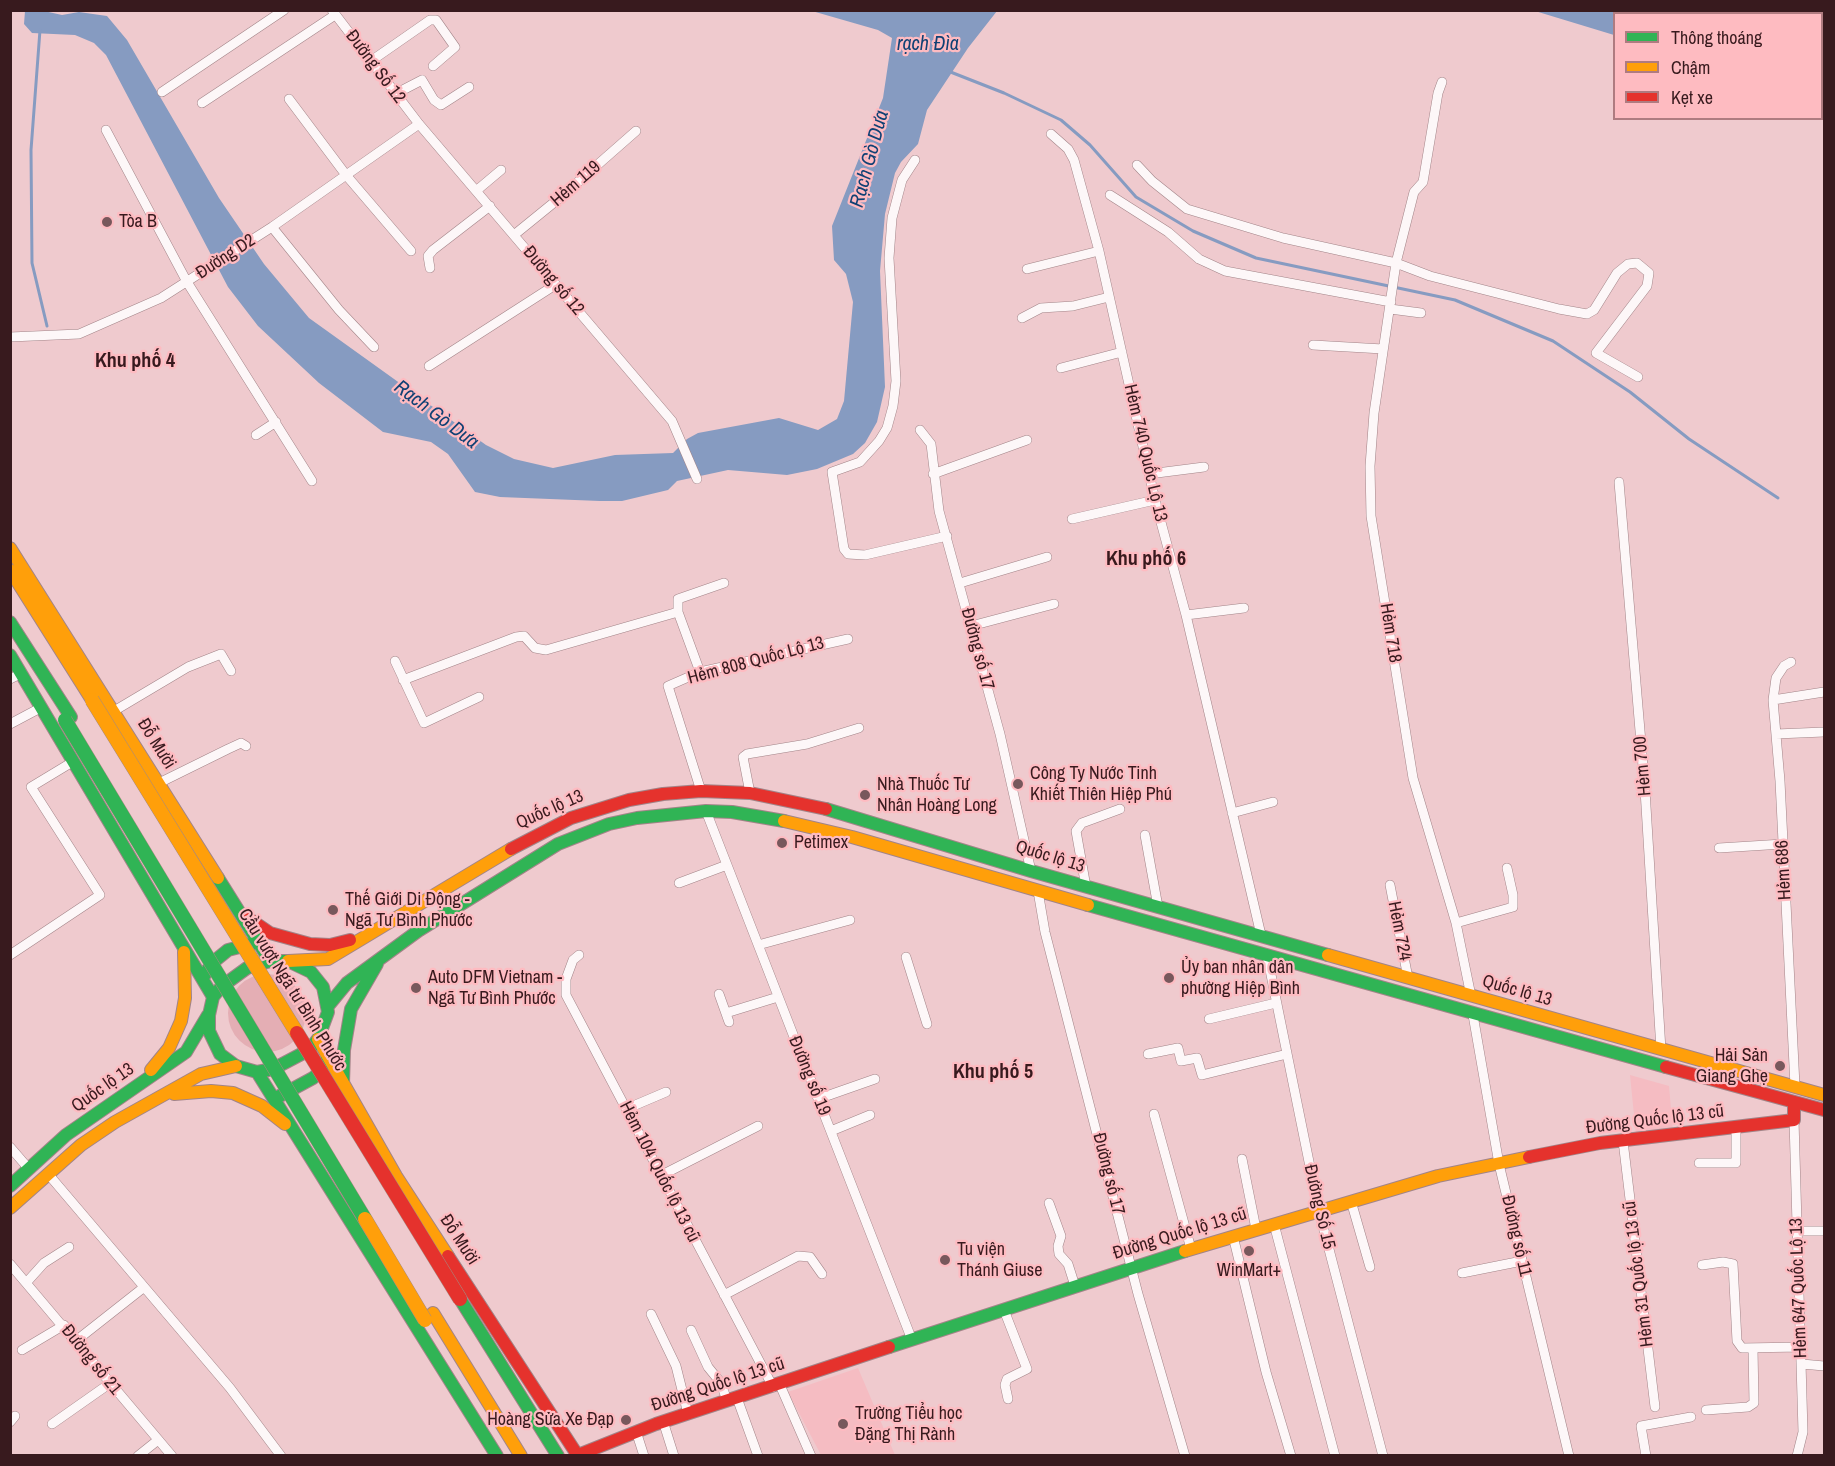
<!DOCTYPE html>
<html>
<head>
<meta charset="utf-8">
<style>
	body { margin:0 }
	#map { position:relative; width:1835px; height:1466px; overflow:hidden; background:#efcace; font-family:"Archivo Narrow",sans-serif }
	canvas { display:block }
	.frame { position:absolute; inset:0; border:12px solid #381a1e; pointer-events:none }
	.legend { position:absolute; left:1613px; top:12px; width:210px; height:108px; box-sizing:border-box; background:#febbc1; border:2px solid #af7b80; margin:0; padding:8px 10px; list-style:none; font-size:18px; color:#381a1e }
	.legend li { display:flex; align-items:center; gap:12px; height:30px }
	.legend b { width:30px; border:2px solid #af7b80 }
</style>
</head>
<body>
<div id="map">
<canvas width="1835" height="1466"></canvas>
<div class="frame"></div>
<ul class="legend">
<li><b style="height:8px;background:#30b455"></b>Thông thoáng</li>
<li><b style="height:8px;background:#ff9f0a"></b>Chậm</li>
<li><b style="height:8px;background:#e5322d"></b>Kẹt xe</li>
</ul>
</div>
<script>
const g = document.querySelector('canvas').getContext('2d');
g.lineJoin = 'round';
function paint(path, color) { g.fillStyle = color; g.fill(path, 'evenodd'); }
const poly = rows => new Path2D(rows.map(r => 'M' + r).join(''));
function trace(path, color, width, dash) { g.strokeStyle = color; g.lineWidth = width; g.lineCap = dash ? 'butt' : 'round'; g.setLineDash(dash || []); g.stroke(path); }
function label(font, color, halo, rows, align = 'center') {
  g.font = font + ' "Archivo Narrow",sans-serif'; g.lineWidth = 4.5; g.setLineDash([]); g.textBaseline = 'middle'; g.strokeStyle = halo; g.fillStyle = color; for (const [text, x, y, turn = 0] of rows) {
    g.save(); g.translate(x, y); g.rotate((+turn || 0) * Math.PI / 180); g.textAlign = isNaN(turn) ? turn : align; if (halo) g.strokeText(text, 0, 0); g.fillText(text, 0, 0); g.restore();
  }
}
paint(poly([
	[1630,1075,1669,1086,1673,1132,1636,1135],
	[858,1368,895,1455,821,1455,788,1392]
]), '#f5bcc2');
paint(poly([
	'228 1013a39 39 0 1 1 78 0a39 39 0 1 1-78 0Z'
]), '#e4aeb4');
paint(poly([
	[25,11,44,11,62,15,79,12,107,16,127,40,219,198,264,264,309,318,486,445,514,459,553,468,615,455,673,453,687,439,698,433,779,418,818,430,837,419,844,401,853,302,846,274,834,260,832,226,883,98,892,38,878,30,812,11,997,11,968,48,927,110,918,144,901,162,895,173,885,214,880,271,885,387,877,422,865,443,853,454,817,469,787,475,728,470,677,481,668,490,622,501,600,501,500,497,475,492,448,454,431,442,383,432,319,383,258,326,228,287,106,55,94,43,75,35,32,33,24,24],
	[1731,11,1748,13,1614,14,1614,35,1535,11]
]), '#869bc1');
trace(poly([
	[40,30,31,150,32,263,47,326],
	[948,71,1004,93,1061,120,1090,145,1136,197,1193,231,1256,258,1455,300,1553,341,1630,392,1689,439,1778,498]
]), '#869bc1', 3);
const street = poly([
	[332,10,419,124,672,421,697,479],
	[371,61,430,20,436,20,455,47,433,66],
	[1442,82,1438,93,1423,182,1414,192,1396,263,1374,413,1370,466,1371,516,1413,778,1456,923,1471,996],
	[162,92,284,10],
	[395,94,422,80,434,100,441,105,469,87],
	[289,99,346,175,411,251],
	[202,103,335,15],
	[106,130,187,282,312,481],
	[1051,134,1068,149,1074,160,1099,251,1155,500,1186,615,1261,935],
	[915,160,902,180,892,218,889,258,896,381,893,406,887,428,879,441,860,462,832,472,844,549,848,554,865,555,947,536],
	[1137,165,1152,181,1187,209,1283,238,1396,263,1430,276,1559,309,1587,314,1594,310,1617,273,1628,264,1637,263,1649,273,1647,286,1596,353,1638,377],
	[476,191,501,170],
	[1110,195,1168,232,1199,259,1225,271,1391,302],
	[272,227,339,310,374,347],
	[514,235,562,196,636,131],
	[430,268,428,256,433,250,490,206],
	[1027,269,1099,251],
	[1390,309,1421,313],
	[1022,318,1041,308,1073,306,1109,297],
	[10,337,79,334,161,298,272,227,419,124],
	[1313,345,1383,349],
	[429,366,555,285],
	[1061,368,1122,352],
	[920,430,931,444,939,511,1000,734,1031,871],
	[256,435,276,422],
	[933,474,1027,440],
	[1149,474,1204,467],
	[1619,482,1645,790,1661,1050],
	[1072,519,1155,500],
	[960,583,1047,557],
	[1186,615,1244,608],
	[971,626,1054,604],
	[395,661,424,723,479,697],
	[1791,662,1784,666,1776,678,1773,700,1780,781,1795,1086],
	[700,672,678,612,678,599,724,583],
	[10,679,22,673],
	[403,680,516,637,524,636,535,648,546,650,678,612],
	[1773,700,1824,692],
	[114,711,188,667,221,654,231,671],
	[10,724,42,707],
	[1776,734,1824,732],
	[159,783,228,749,241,743,246,746],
	[701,791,668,686,700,672,848,639],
	[750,793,743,757,747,754,807,744,859,728],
	[706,811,912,1340],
	[1232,813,1273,802],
	[1145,835,1158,907],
	[1719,848,1783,844],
	[679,883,727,865],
	[1390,885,1408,978],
	[1086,887,1076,831,1082,823,1120,809],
	[1038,891,1045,932,1138,1294,1185,1456],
	[1456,923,1513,907,1513,895,1507,868],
	[758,945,850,920],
	[10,955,100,895,31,787,74,761],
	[579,955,573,960,566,979,566,995,773,1387],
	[1267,955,1319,1211,1383,1456],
	[906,957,927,1024],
	[719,994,729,1022],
	[726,1013,778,997],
	[1473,1015,1499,1164,1569,1456],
	[1209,1019,1276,1003],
	[1148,1054,1178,1048,1181,1061,1197,1058,1202,1075,1287,1054],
	[818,1099,875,1079],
	[626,1109,666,1092],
	[1154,1114,1191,1249],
	[1794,1120,1803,1432,1797,1456],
	[831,1131,870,1115],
	[1623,1141,1655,1407],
	[10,1147,29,1169],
	[1242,1159,1256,1229],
	[1699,1163,1736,1163,1736,1129],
	[49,1175,230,1388,281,1456],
	[660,1176,758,1126],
	[1351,1201,1370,1267],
	[1049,1203,1061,1236,1058,1246,1059,1254,1068,1264,1075,1286],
	[1274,1224,1335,1456],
	[1797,1231,1824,1231],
	[1233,1236,1266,1372,1291,1456],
	[10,1264,172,1456],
	[1702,1265,1723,1262,1733,1264,1737,1341,1742,1348,1802,1347],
	[1462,1273,1522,1261],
	[26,1283,44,1263,69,1247],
	[724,1295,798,1256,810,1257,822,1274],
	[1004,1310,1027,1369,1007,1379,1005,1385,1008,1399],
	[651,1314,676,1366,688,1414],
	[691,1330,708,1367,721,1383,727,1401],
	[77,1340,143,1288],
	[22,1350,64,1325],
	[1802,1364,1824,1366],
	[780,1385,811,1456],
	[737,1398,758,1456],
	[1706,1410,1748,1407,1754,1403,1753,1348],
	[663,1421,674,1456],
	[10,1422,15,1416],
	[52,1424,109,1384],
	[636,1431,644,1456],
	[138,1456,158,1440],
	[1646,1456,1641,1426,1691,1417]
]);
const fast = poly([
	[10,622,71,717],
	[10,655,213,997],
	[826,809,1031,871,1328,955],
	[218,878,270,961],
	[1088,905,1666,1067],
	[270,961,288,961,311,972,323,987,328,1012,318,1039,309,1050,273,1069,257,1072,236,1066,220,1054,209,1031,209,1015,213,997,221,987,247,968,270,961],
	[204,976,212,963,228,950,255,943],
	[328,1006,347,983,418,931,558,844,609,824,637,818,706,811,732,812,784,821],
	[257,1072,497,1456],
	[343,1084,344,1050,351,1009,377,964],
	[276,1098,313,1078,321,1071,326,1060],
	[10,1186,66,1135,186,1052,208,1015],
	[460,1299,558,1456],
	[889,1347,1185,1251]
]);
const slow = poly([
	[10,548,218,878],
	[10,570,92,700],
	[784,821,852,837,1088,905],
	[1328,955,1824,1095],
	[288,961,328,959,511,849],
	[318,1039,396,1176,448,1256],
	[151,1070,169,1048,181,1021,185,998,184,952],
	[174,1094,211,1091,233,1093,262,1106,285,1124],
	[10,1208,81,1145,115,1122,201,1074,236,1066],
	[1185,1251,1438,1176,1529,1157],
	[433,1313,521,1456]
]);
const jam = poly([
	[511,849,571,818,629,800,663,794,701,791,750,793,826,809],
	[245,916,270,933,310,944,330,945,350,940],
	[1666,1067,1824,1110],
	[1529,1157,1600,1143,1794,1120,1794,1102],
	[448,1256,578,1456],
	[578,1455,656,1424,889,1347]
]);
trace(street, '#a28488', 10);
trace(fast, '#a28488', 14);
trace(slow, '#a28488', 14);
trace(jam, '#a28488', 14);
trace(street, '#fdf7f8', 9);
trace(fast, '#30b455', 12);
trace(slow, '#ff9f0a', 12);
trace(jam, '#e5322d', 12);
const fastBridge = poly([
	[65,720,365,1219]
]);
const slowBridge = poly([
	[92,700,297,1033],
	[365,1219,425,1320]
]);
const jamBridge = poly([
	[297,1033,460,1299]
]);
trace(fastBridge, '#a68b81', 15, []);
trace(slowBridge, '#a68b81', 15, []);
trace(jamBridge, '#a68b81', 15, []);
trace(fastBridge, '#30b455', 14);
trace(slowBridge, '#ff9f0a', 14);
trace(jamBridge, '#e5322d', 14);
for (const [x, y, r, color] of [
	[107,222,6,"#78585c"],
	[1018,784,6,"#78585c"],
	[865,795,6,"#78585c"],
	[782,843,6,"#78585c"],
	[333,910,6,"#78585c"],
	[1169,978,6,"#78585c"],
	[416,988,6,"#78585c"],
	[1780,1066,6,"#78585c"],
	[1249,1251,6,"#78585c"],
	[945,1260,6,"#78585c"],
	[626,1420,6,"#78585c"],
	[843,1424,6,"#78585c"]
]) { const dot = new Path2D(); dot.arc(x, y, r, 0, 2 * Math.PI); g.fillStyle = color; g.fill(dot); trace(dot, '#febbc1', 2); }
label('18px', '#381a1e', '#febbc1', [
	["Đường Số 12",375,67,53],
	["Hẻm 119",576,184,-41],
	["Đường D2",226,257,-33],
	["Đường số 12",553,281,50],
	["Hẻm 740 Quốc Lộ 13",1145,453,77],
	["Hẻm 718",1390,633,81],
	["Đường số 17",977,649,75],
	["Hẻm 808 Quốc Lộ 13",756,661,-15],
	["Đỗ Mười",156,744,58],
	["Hẻm 700",1643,766,-95],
	["Quốc lộ 13",550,810,-24],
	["Quốc lộ 13",1050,857,17],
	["Hẻm 686",1784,870,-93],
	["Hẻm 724",1399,931,79],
	["Cầu vượt Ngã tư Bình Phước",292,990,58],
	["Quốc lộ 13",1517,991,16],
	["Đường số 19",809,1076,68],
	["Quốc lộ 13",103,1088,-35],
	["Đường Quốc lộ 13 cũ",1655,1120,-7],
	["Hẻm 104 Quốc lộ 13 cũ",659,1172,63],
	["Đường số 17",1108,1174,76],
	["Đường Số 15",1319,1207,77],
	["Đường Quốc lộ 13 cũ",1180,1234,-17],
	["Đường số 11",1516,1236,77],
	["Đỗ Mười",459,1240,57],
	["Hẻm 31 Quốc lộ 13 cũ",1639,1274,-97],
	["Hẻm 647 Quốc Lộ 13",1799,1288,-92],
	["Đường số 21",91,1360,51],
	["Đường Quốc lộ 13 cũ",718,1385,-18]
]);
label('18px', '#381a1e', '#febbc1', [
	["Tòa B",119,222],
	["Công Ty Nước Tinh",1030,774],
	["Khiết Thiên Hiệp Phú",1030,795],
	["Nhà Thuốc Tư",877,785],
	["Nhân Hoàng Long",877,806],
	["Petimex",794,843],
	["Thế Giới Di Động -",345,900],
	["Ngã Tư Bình Phước",345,921],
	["Ủy ban nhân dân",1181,968],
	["phường Hiệp Bình",1181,989],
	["Auto DFM Vietnam -",428,978],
	["Ngã Tư Bình Phước",428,999],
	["Hải Sản",1768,1056,"right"],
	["Giang Ghẹ",1768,1077,"right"],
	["Tu viện",957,1250],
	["Thánh Giuse",957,1271],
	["WinMart+",1249,1271,"center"],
	["Trường Tiểu học",855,1414],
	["Đặng Thị Rành",855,1435],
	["Hoàng Sửa Xe Đạp",614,1420,"right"]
], 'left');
label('italic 20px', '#104174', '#febbc1', [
	["rạch Đìa",928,45],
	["Rạch Gò Dưa",870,159,-75],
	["Rạch Gò Dưa",436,415,37]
]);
label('bold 20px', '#381a1e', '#febbc1', [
	["Khu phố 4",135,362],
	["Khu phố 6",1146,560],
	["Khu phố 5",993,1073]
]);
</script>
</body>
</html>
